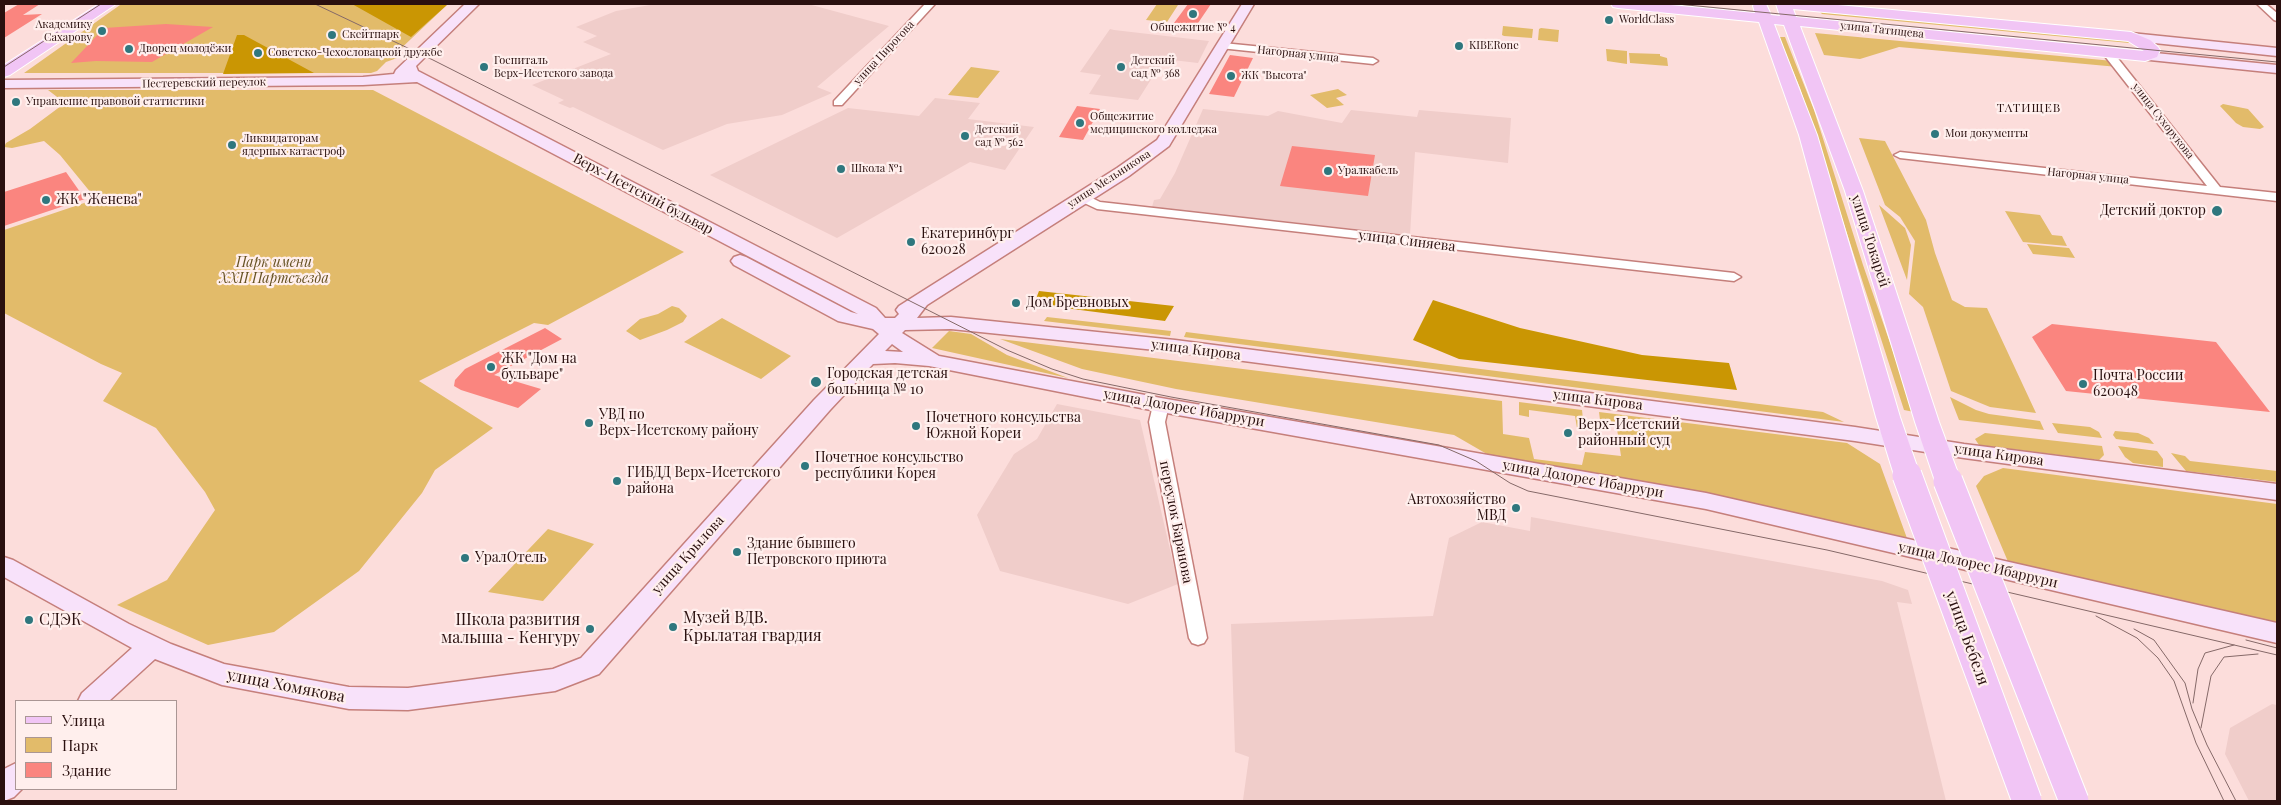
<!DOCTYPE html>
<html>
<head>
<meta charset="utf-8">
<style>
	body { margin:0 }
	#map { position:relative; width:2281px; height:805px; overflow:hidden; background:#fcdddb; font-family:"Playfair Display",serif }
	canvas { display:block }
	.frame { position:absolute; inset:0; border:5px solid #2a100f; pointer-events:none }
	.legend { position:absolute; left:15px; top:700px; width:162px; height:90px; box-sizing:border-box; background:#ffefed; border:1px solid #aa9694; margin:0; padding:6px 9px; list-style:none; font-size:15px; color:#2a100f }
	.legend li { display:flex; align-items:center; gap:10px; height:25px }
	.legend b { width:25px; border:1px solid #aa9694 }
</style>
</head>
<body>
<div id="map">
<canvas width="2281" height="805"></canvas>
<div class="frame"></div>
<ul class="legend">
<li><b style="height:6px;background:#f1c5f5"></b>Улица</li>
<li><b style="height:14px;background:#e2bb6a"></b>Парк</li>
<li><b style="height:14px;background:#fa857f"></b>Здание</li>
</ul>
</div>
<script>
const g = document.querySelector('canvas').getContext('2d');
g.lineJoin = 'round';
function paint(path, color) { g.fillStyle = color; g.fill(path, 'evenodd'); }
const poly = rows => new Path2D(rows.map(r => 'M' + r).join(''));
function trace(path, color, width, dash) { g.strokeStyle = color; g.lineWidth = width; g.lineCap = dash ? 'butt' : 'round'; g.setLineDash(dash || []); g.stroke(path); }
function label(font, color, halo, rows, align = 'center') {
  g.font = font + ' "Playfair Display",serif'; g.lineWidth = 4.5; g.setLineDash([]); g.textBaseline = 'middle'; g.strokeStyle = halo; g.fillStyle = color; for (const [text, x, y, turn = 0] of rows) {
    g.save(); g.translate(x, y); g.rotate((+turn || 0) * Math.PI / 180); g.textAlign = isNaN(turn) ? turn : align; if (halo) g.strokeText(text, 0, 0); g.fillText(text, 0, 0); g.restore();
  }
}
paint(poly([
	[656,4,808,4,889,26,817,87,832,93,782,115,727,124,663,150,573,107,570,108,558,103,564,100,532,85,611,54,583,42,597,36,576,27,616,11],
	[1110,29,1114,30,1209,41,1198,63,1164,59,1138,100,1089,94,1101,75,1080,72],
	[935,98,980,103,968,119,1034,127,1005,170,970,162,837,238,710,175,848,108,919,116],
	[1203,109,1268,116,1278,111,1342,123,1351,110,1417,117,1419,110,1511,118,1508,163,1415,152,1410,235,1152,207,1154,200,1160,199,1175,173],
	[1057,404,1140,420,1178,584,1128,604,1000,571,977,515,1014,454,1037,439],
	[1531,517,1882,581,1908,590,1912,604,1897,602,1946,801,1248,801,1243,800,1249,757,1235,752,1231,624,1433,616,1449,538,1482,522,1530,531],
	[2272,704,2277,705,2277,801,2249,801,2225,754,2230,728]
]), '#f0cdca');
paint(poly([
	[131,4,448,4,393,56,397,58,386,62,377,71,371,73,24,73,120,5],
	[1157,4,1167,4,1178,5,1167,22,1146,20],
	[1820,12,2125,41,2140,44,1822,14],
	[1503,26,1533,29,1532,38,1504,36,1502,35],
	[1541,28,1559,30,1558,42,1538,40,1539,29],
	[1815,33,2113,61,2118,67,1899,47,1860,59,1824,55],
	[1779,37,1785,37,1814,110,1863,265,1914,412,1904,410,1800,88],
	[1606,49,1627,51,1627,64,1607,61],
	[1629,53,1660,54,1660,56,1667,58,1668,66,1630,63],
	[971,67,1000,71,978,98,948,95],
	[1338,89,1347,95,1336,98,1344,105,1327,108,1310,95],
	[48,90,373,90,684,252,548,325,534,323,419,381,493,428,435,470,422,493,359,571,274,632,208,645,117,605,167,580,215,510,205,492,156,428,103,401,122,373,101,364,4,313,4,230,96,199,60,155,44,141,12,148,4,147,6,143,30,129,65,103],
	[2223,104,2248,109,2264,127,2260,129,2243,127,2236,123,2220,106],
	[1859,138,1885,141,1926,220,1935,253,1952,300,1965,307,1987,308,2036,413,1990,407,1951,391,1923,307,1909,294,1915,241,1900,217,1885,205],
	[1879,205,1905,228,1911,245,1907,280],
	[2005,211,2040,215,2052,235,2062,236,2067,246,2023,242],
	[2027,244,2069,248,2075,258,2033,254],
	[672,306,679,308,687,316,683,322,667,330,640,340,626,331,640,319,658,314],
	[1047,317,1171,331,1170,336,1044,321],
	[722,318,791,356,761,379,684,342],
	[949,331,971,334,1007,355,1068,378,932,348],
	[1186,332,1823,412,1844,422,1184,337],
	[1000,339,1502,401,1503,434,1529,438,1534,459,1582,465,1585,452,1621,456,1616,422,1600,420,1599,412,1847,443,1880,464,1908,541,1597,473,1492,457,1454,435,1176,389,1082,369],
	[1950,397,1976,410,1989,414,2040,421,2044,430,1959,420],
	[1519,402,1582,410,1584,429,1577,428,1575,416,1529,410,1529,417,1519,415],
	[2052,423,2090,427,2099,432,2102,438,2058,433],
	[2115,431,2138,433,2149,438,2154,444,2116,439,2113,435],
	[1985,433,2102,446,2104,455,2099,460,1979,445,1975,439],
	[2118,446,2157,451,2163,459,2163,467,2133,463,2125,457],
	[2171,453,2185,456,2190,461,2277,471,2277,482,2186,471],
	[2003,468,2277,504,2277,624,2009,564,1976,486,1984,476],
	[548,529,594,544,543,601,488,592]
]), '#e2bb6a');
paint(poly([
	[352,4,448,4,411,37],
	[237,35,244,35,314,73,223,74],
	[1039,291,1174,306,1165,321,1034,304],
	[1433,300,1520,328,1642,355,1729,363,1737,390,1459,359,1413,340]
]), '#ca9603');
paint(poly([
	[19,4,40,4,23,15,42,14,4,38,4,13],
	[1188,4,1211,4,1196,26,1174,23],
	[166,24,213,27,152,62,96,61,71,63,104,28],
	[1230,55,1253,58,1234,97,1209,94],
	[1077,106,1100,109,1083,140,1059,137],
	[1292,146,1375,155,1368,196,1280,186],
	[66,172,85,199,4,226,4,192],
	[2052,324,2216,342,2270,412,2066,391,2032,337],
	[545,328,562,339,494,375,541,389,518,408,461,390,454,386,455,380,465,369]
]), '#fa857f');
const street = poly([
	[925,4,935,4,842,105,834,105,834,101,925,4],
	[2257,4,2266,4,2277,13,2277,21,2274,20,2257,4],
	[1223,43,1373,58,1378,61,1373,64,1220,48,1218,46,1223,43],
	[2108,50,2112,51,2220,187,2277,193,2277,201,1900,158,1894,155,1900,152,2207,186,2104,55,2103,53,2108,50],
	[1082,193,1100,202,1734,273,1741,277,1734,281,1097,209,1078,200,1076,197,1078,194,1082,193],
	[1161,400,1166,402,1169,405,1165,422,1207,638,1204,643,1198,645,1192,643,1189,638,1149,422,1153,405,1156,402,1161,400]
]);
const secondary = poly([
	[465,4,479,4,416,66,418,71,876,308,885,318,895,318,899,314,896,310,899,306,1117,168,1157,140,1242,4,1254,4,1169,146,1129,176,927,305,917,318,951,317,1175,340,1855,427,1964,444,2277,484,2277,500,1964,458,1855,441,1175,352,951,329,905,330,902,333,939,356,1161,398,1706,493,2277,623,2277,643,1706,509,1161,412,929,366,895,363,873,364,830,410,599,674,555,691,408,710,349,709,222,685,155,659,109,701,78,701,82,693,132,648,4,577,4,557,13,560,129,624,171,644,224,664,349,687,408,688,553,669,581,658,814,400,879,334,873,329,838,321,734,265,731,261,734,257,740,255,746,257,851,312,858,314,417,82,363,85,4,88,4,80,363,77,394,74,396,70,465,4],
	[892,344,903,352,885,351,892,344],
	[2131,33,2277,48,2277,56,2126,40,2124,37,2126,34,2131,33],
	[2145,52,2277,65,2277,73,2140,59,2138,56,2145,52],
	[16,763,16,789,22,789,14,797,4,801,4,769,16,763]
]);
const primary = poly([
	[99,4,116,4,10,75,4,77,4,65,99,4],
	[1611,4,1660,4,1755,13,1753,6,1754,4,1766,4,1771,15,1780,16,1776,4,1827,4,2131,32,2150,40,2158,47,2160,50,2157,57,2145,61,1800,26,1863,191,1939,422,1961,481,1957,487,1948,490,1939,487,1935,481,1915,422,1845,191,1784,25,1774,24,1817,135,1900,417,1920,475,1916,481,1907,484,1898,481,1894,475,1876,417,1799,135,1759,22,1618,8,1613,7,1611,4],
	[1793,9,2128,41,2144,51,1796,17,1793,9]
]);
trace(street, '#c57f7b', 3);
trace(secondary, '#c57f7b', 3);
trace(primary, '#fff', 2);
paint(street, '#fff');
paint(secondary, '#f8e2fa');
paint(primary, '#f1c5f5');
trace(poly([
	[315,4,433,60,1007,350,1052,369,1083,379,1171,397,1439,445,1476,461,1510,483,1528,491,1827,550,2277,655],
	[1677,4,2277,62],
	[4,67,101,4],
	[2096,616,2137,638,2158,658,2174,681,2196,743,2224,801],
	[2134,629,2154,640,2185,683,2192,709,2207,745,2236,801],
	[2246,640,2277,648],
	[2193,703,2198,669,2205,653,2234,645],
	[2201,728,2211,676,2224,657,2258,654]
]), '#856968', 1);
const primaryBridge = poly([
	[1907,475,2027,801],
	[1948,481,2074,801]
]);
trace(primaryBridge, '#fff', 31, []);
trace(primaryBridge, '#f1c5f5', 29);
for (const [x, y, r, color] of [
	[1193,14,5,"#2f777e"],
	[1609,20,5,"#2f777e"],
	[102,31,5,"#2f777e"],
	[332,35,5,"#2f777e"],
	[1459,46,5,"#2f777e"],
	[129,49,5,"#2f777e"],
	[258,53,5,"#2f777e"],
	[484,67,5,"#2f777e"],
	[1121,67,5,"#2f777e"],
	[1231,76,5,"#2f777e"],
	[16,102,5,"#2f777e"],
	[1080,123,5,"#2f777e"],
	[1935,134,5,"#2f777e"],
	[965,136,5,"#2f777e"],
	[232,145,5,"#2f777e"],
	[841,169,5,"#2f777e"],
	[1328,171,5,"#2f777e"],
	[46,200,5,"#2f777e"],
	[2217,211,6,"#2f777e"],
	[911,242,5,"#2f777e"],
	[1016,303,5,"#2f777e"],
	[491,367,5,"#2f777e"],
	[816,382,6,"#2f777e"],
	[2083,384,5,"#2f777e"],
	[589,423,5,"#2f777e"],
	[916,426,5,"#2f777e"],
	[1568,433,5,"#2f777e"],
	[805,466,5,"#2f777e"],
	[617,481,5,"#2f777e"],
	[1516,508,5,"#2f777e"],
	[737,552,5,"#2f777e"],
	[465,558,5,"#2f777e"],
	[29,620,5,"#2f777e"],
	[673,627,5,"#2f777e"],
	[590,629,5,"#2f777e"]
]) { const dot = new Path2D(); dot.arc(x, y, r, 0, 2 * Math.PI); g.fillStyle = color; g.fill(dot); trace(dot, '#ffefed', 2); }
label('11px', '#2a100f', '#ffefed', [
	["WorldClass",1619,20],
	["Академику",92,25,"right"],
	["Сахарову",92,38,"right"],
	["Общежитие № 4",1193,28,"center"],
	["Скейтпарк",342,35],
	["KIBERone",1469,46],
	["Дворец молодёжи",139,49],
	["Советско-Чехословацкой дружбе",268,53],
	["Госпиталь",494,61],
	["Верх-Исетского завода",494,74],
	["Детский",1131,61],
	["сад № 368",1131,74],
	["ЖК \"Высота\"",1241,76],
	["Управление правовой статистики",26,102],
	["Общежитие",1090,117],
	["медицинского колледжа",1090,130],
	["Детский",975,130],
	["сад № 562",975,143],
	["Мои документы",1945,134],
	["Ликвидаторам",242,139],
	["ядерных катастроф",242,152],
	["Школа №1",851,169],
	["Уралкабель",1338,171]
], 'left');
label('11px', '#2a100f', '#ffefed', [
	["улица Татищева",1882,30,6],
	["улица Пирогова",884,53,-47],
	["Нагорная улица",1298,54,6],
	["Пестеревский переулок",204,83,-1],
	["улица Сухорукова",2163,121,52],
	["Нагорная улица",2088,176,6],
	["улица Мельникова",1109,179,-33]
]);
g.letterSpacing = '1px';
label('12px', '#2a100f', '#ffefed', [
	["ТАТИЩЕВ",2029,108]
]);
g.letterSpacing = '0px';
label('14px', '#2a100f', '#ffefed', [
	["Верх-Исетский бульвар",643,194,28],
	["улица Синяева",1407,241,7],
	["улица Токарей",1870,241,72],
	["улица Кирова",1196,350,7],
	["улица Кирова",1598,400,7],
	["улица Долорес Ибаррури",1184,408,10],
	["улица Кирова",1999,455,8],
	["улица Долорес Ибаррури",1583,479,10],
	["переулок Баранова",1176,522,79],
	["улица Крылова",688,555,-48],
	["улица Долорес Ибаррури",1978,565,13]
]);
label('14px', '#2a100f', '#ffefed', [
	["ЖК \"Женева\"",56,200],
	["Детский доктор",2206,211,"right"],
	["Екатеринбург",921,234],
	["620028",921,250],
	["Дом Бревновых",1026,303],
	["ЖК \"Дом на",501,359],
	["бульваре\"",501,375],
	["Городская детская",827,374],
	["больница № 10",827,390],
	["Почта России",2093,376],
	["620048",2093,392],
	["УВД по",599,415],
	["Верх-Исетскому району",599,431],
	["Почетного консульства",926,418],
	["Южной Кореи",926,434],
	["Верх-Исетский",1578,425],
	["районный суд",1578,441],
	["Почетное консульство",815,458],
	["республики Корея",815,474],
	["ГИБДД Верх-Исетского",627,473],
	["района",627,489],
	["Автохозяйство",1506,500,"right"],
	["МВД",1506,516,"right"],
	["Здание бывшего",747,544],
	["Петровского приюта",747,560],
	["УралОтель",475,558]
], 'left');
label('italic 14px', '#675223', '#ffefed', [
	["Парк имени",274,263],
	["XXII Партсъезда",274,279]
]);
label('16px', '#2a100f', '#ffefed', [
	["Музей ВДВ.",683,618],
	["Крылатая гвардия",683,636],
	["СДЭК",39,620],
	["Школа развития",580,620,"right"],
	["малыша - Кенгуру",580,638,"right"]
], 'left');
label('16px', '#2a100f', '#ffefed', [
	["улица Бебеля",1967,638,70],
	["улица Хомякова",286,686,11]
]);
</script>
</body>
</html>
